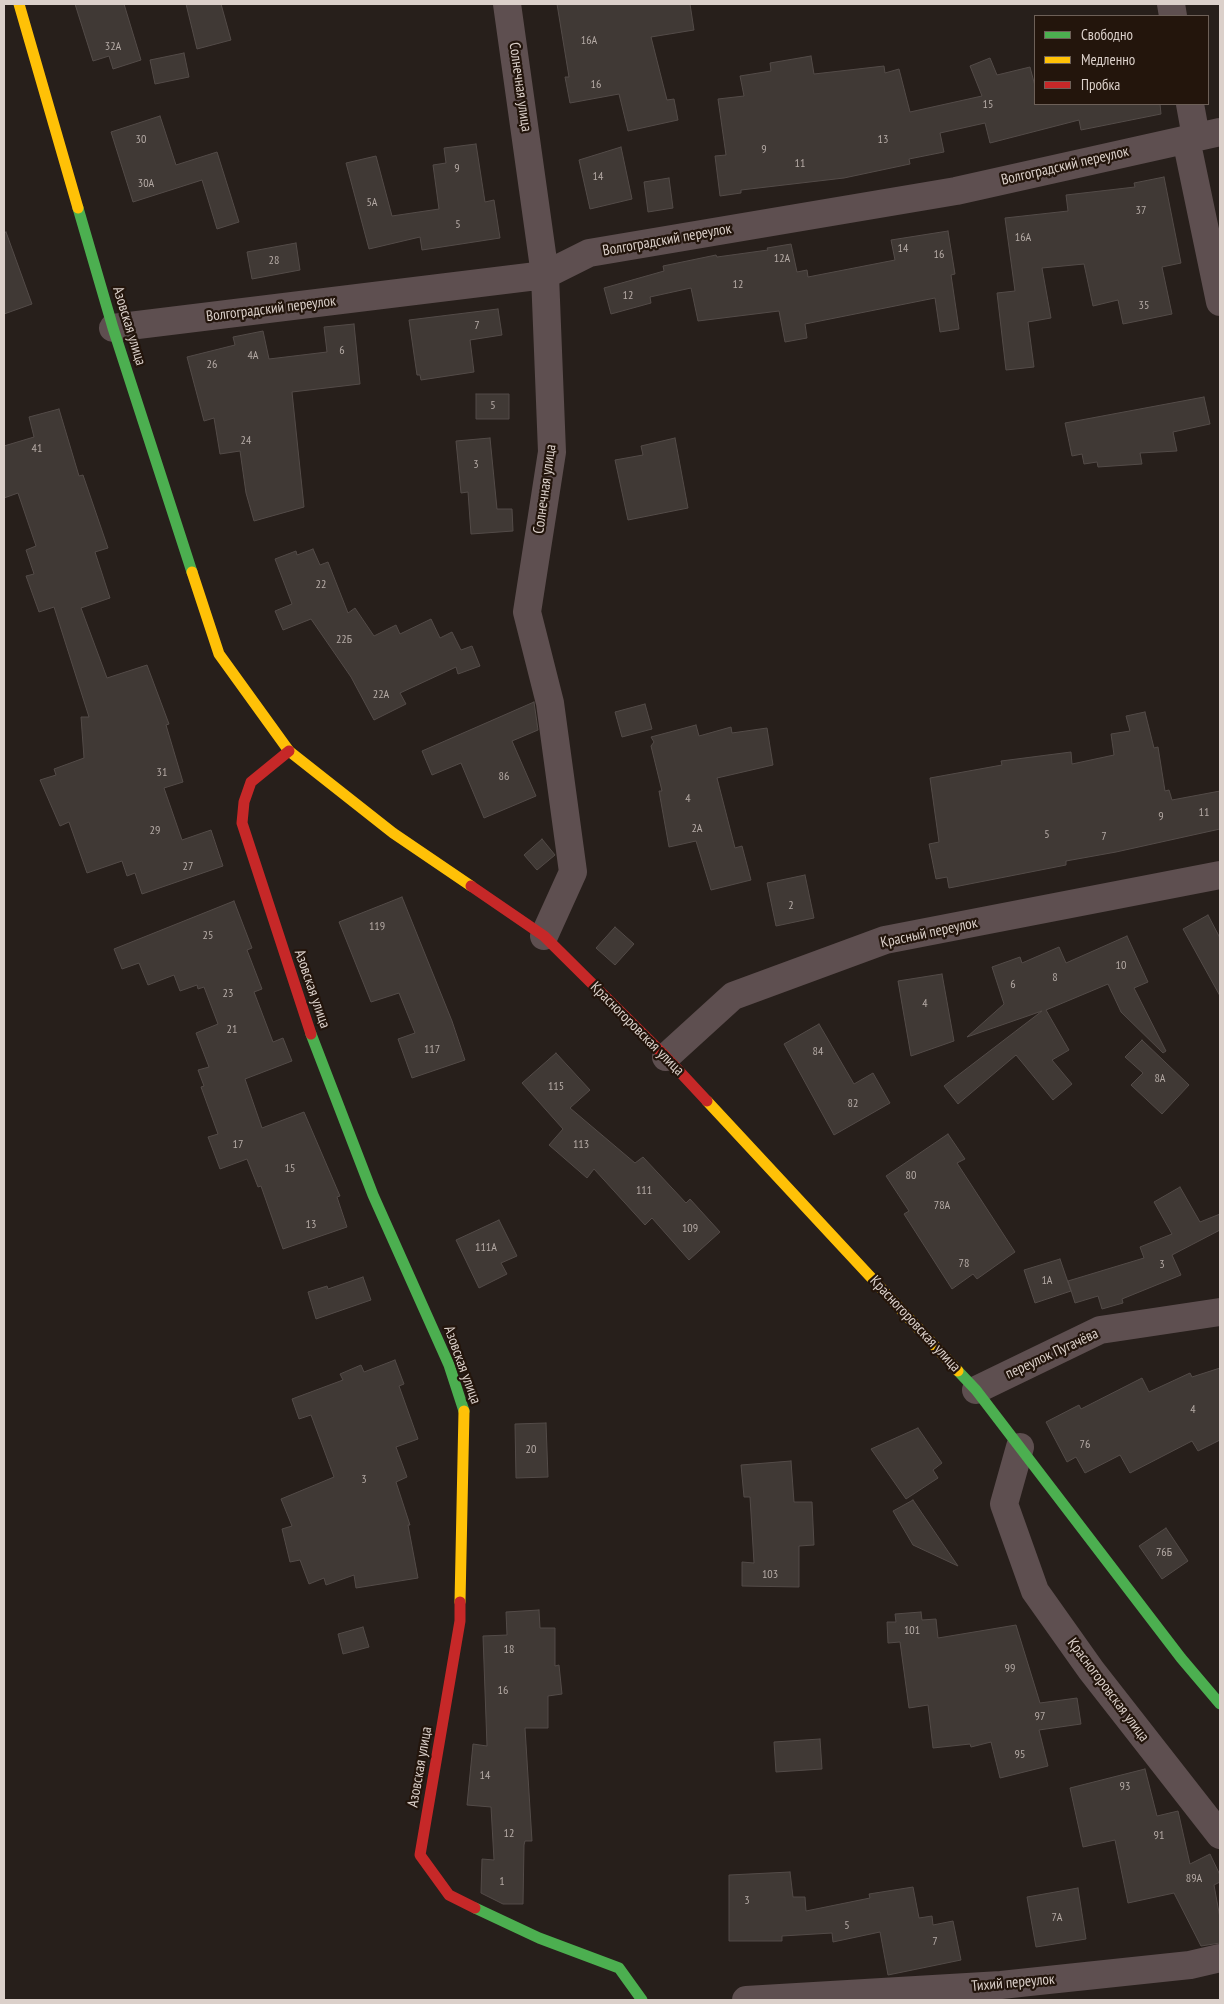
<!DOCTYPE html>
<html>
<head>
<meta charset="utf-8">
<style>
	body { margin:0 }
	#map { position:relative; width:1224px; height:2004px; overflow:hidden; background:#271f1b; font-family:"PT Sans Narrow",sans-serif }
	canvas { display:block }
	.frame { position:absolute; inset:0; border:5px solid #dbd0ca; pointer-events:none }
	.legend { position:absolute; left:1034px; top:15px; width:175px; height:90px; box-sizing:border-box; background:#23150c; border:1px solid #6d6058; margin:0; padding:6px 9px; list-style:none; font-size:15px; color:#dbd0ca }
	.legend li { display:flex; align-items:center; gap:10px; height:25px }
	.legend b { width:25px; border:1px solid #6d6058 }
</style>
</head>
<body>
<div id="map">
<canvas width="1224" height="2004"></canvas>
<div class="frame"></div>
<ul class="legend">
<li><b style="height:6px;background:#4caf50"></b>Свободно</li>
<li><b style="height:6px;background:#ffc107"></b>Медленно</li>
<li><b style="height:6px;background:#c62828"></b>Пробка</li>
</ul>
</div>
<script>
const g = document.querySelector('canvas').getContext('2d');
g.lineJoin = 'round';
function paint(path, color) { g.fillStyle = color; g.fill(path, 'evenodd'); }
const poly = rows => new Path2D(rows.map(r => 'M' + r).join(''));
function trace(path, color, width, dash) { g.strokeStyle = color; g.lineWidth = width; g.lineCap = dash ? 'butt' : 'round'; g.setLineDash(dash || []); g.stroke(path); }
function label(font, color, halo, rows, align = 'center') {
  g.font = font + ' "PT Sans Narrow",sans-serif'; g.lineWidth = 4.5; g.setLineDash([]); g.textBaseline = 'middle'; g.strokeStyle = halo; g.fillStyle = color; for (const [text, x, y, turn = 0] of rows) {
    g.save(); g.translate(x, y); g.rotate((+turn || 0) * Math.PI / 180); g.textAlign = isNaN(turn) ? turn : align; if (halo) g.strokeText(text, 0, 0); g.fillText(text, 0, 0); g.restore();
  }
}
const building = poly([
	[75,4,124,4,141,60,113,69,109,56,93,61,75,4],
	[186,4,221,4,231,40,197,49,186,4],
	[557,4,690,4,694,30,651,37,667,100,674,99,678,120,628,131,619,94,570,103,565,77,569,77,557,4],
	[184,53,189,77,155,84,150,60,184,53],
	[811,56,814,74,884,66,885,73,899,69,910,112,982,96,970,66,990,58,997,75,1030,67,1035,86,1035,104,1160,104,1161,114,1081,130,1079,120,990,143,985,123,940,133,944,152,909,159,910,164,844,178,741,190,741,193,720,196,715,156,726,155,718,99,744,96,740,76,771,71,770,63,811,56],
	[160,116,176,165,217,152,239,222,217,229,202,180,133,202,111,132,160,116],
	[476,144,485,202,494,200,500,238,422,250,420,237,369,249,346,163,376,156,392,216,439,209,433,165,446,163,444,148,476,144],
	[621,147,632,199,590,209,579,160,621,147],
	[1164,177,1181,263,1162,267,1172,314,1123,324,1118,300,1093,306,1084,264,1042,268,1051,318,1028,322,1034,367,1006,370,997,293,1015,291,1005,218,1068,211,1066,195,1135,187,1134,183,1164,177],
	[669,178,673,208,648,212,644,182,669,178],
	[948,231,955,274,951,275,959,329,940,332,935,298,805,324,807,338,785,342,779,311,698,321,691,288,650,297,651,303,611,314,604,288,664,271,663,266,716,255,717,257,768,250,767,248,791,244,797,272,807,270,808,277,895,260,891,240,948,231],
	[6,232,32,304,4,314,4,233,6,232],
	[296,243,300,270,252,279,247,252,296,243],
	[498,309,502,335,470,340,474,372,421,380,420,375,417,375,409,320,498,309],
	[354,324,360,384,292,392,304,507,254,521,246,493,240,451,220,454,214,418,204,421,187,357,235,345,233,337,263,331,269,359,327,352,324,327,354,324],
	[476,394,509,394,509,419,476,419,476,394],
	[1204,397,1210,424,1173,432,1177,451,1140,453,1142,464,1098,467,1097,462,1084,464,1082,454,1072,456,1065,423,1204,397],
	[59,409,79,476,83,475,108,548,95,552,110,598,81,608,107,678,147,665,169,724,166,725,183,782,164,788,182,840,211,830,223,866,142,894,135,873,127,876,122,861,87,873,69,822,60,826,40,780,56,775,54,769,84,758,81,717,89,717,54,607,39,612,26,576,34,574,26,550,36,546,18,493,4,498,4,446,34,437,29,417,59,409],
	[490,438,497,509,512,509,513,531,471,534,468,492,461,493,456,441,490,438],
	[675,438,688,508,628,520,615,460,643,455,641,446,675,438],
	[313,549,320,565,328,562,348,613,355,608,374,636,396,625,400,634,431,619,440,638,452,632,461,650,472,646,480,666,458,674,456,667,400,693,406,704,374,720,351,677,311,619,283,630,275,611,292,604,275,559,296,551,297,555,313,549],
	[534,702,538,730,512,741,536,796,484,818,461,763,432,775,422,751,534,702],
	[645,704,652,729,622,737,615,712,645,704],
	[1145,712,1154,748,1158,747,1165,791,1169,790,1172,800,1220,791,1220,829,1116,852,1066,861,1066,865,949,888,947,877,936,879,929,844,939,842,930,778,1002,765,1001,761,1071,752,1072,764,1114,755,1111,734,1130,731,1126,716,1145,712],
	[696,725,699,736,731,727,732,733,767,728,773,765,717,778,735,848,742,846,751,880,711,890,696,841,669,847,659,791,662,791,651,746,654,742,651,737,696,725],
	[542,839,555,855,537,870,524,855,542,839],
	[805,875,814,918,776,926,767,883,805,875],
	[402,897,452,1021,465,1060,412,1078,398,1039,415,1033,399,993,371,1002,339,922,402,897],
	[234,901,252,948,247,950,262,989,254,992,273,1042,283,1038,292,1061,245,1079,262,1128,304,1112,340,1196,337,1197,347,1227,283,1249,261,1186,258,1187,247,1159,220,1169,208,1137,218,1134,201,1087,204,1086,198,1070,209,1067,196,1033,218,1024,204,987,198,989,197,985,180,991,174,975,148,985,139,963,122,969,114,949,234,901],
	[1208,915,1220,938,1220,996,1183,929,1208,915],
	[615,927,634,944,615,965,596,948,615,927],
	[1127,936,1148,982,1134,988,1166,1051,1163,1053,1121,1012,1108,984,1046,1010,1069,1050,1052,1060,1072,1084,1053,1100,1016,1055,958,1104,944,1086,1042,1011,967,1037,1004,1004,992,967,1020,957,1022,963,1059,947,1066,963,1127,936],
	[942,974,954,1041,911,1056,898,981,942,974],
	[819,1024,854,1084,873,1073,890,1103,834,1135,784,1044,819,1024],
	[1142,1040,1189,1085,1162,1114,1131,1085,1143,1073,1125,1057,1142,1040],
	[556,1053,590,1090,570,1108,635,1163,643,1157,686,1203,690,1199,720,1232,689,1260,652,1218,645,1225,594,1169,587,1178,549,1145,563,1129,522,1083,556,1053],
	[948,1134,965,1159,957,1163,1015,1252,977,1279,973,1274,952,1289,904,1214,909,1211,886,1176,948,1134],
	[1180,1187,1200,1222,1220,1214,1220,1230,1172,1255,1181,1275,1122,1299,1123,1303,1102,1309,1098,1296,1075,1303,1068,1281,1144,1258,1140,1247,1172,1234,1154,1202,1180,1187],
	[499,1220,517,1256,501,1263,507,1274,479,1288,456,1240,499,1220],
	[1060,1259,1071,1291,1035,1303,1024,1270,1060,1259],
	[363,1277,371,1300,316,1319,308,1292,327,1286,328,1289,363,1277],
	[395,1360,404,1384,399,1386,418,1439,396,1447,407,1477,396,1482,410,1525,408,1525,418,1578,356,1588,354,1575,326,1585,324,1578,309,1584,300,1560,290,1562,282,1529,292,1526,281,1499,334,1477,311,1415,299,1419,292,1399,343,1380,340,1374,361,1365,364,1372,395,1360],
	[1220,1368,1220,1440,1198,1451,1192,1441,1130,1473,1120,1455,1085,1473,1076,1457,1067,1462,1046,1422,1079,1405,1081,1409,1142,1378,1149,1392,1190,1373,1192,1377,1220,1368],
	[546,1423,548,1477,516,1478,515,1424,546,1423],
	[918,1428,942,1463,933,1470,938,1478,906,1499,871,1449,918,1428],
	[791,1461,794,1502,812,1502,814,1545,799,1546,799,1587,742,1586,742,1562,754,1563,750,1497,744,1497,741,1465,791,1461],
	[913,1500,958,1566,913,1545,893,1511,913,1500],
	[1166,1528,1188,1561,1162,1579,1139,1546,1166,1528],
	[539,1610,540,1628,555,1628,555,1666,559,1665,562,1694,548,1696,548,1728,525,1728,532,1841,525,1841,524,1845,523,1904,503,1904,481,1893,482,1859,494,1860,491,1807,467,1805,473,1744,487,1746,483,1636,507,1635,506,1612,539,1610],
	[921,1612,922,1620,936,1619,938,1638,1016,1625,1040,1703,1077,1698,1081,1724,1039,1730,1048,1766,1000,1778,991,1742,971,1747,970,1744,933,1748,928,1705,909,1708,900,1642,888,1643,887,1622,896,1622,895,1614,921,1612],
	[363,1627,369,1647,343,1654,338,1634,363,1627],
	[820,1739,822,1769,776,1772,774,1742,820,1739],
	[1145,1769,1157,1816,1178,1811,1190,1864,1210,1854,1220,1875,1220,1882,1214,1885,1220,1918,1220,1943,1201,1946,1174,1893,1128,1903,1115,1840,1083,1847,1070,1788,1145,1769],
	[790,1872,793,1897,805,1897,806,1911,870,1898,869,1894,913,1887,919,1918,932,1916,933,1925,953,1921,961,1960,888,1975,880,1932,833,1942,832,1933,782,1936,782,1941,729,1941,729,1875,790,1872],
	[1078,1888,1086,1939,1036,1947,1027,1897,1078,1888]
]);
paint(building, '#403935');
trace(building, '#534b48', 1);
trace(poly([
	[507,4,545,275,552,452,527,612,550,703,573,872,544,936],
	[1171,4,1173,16],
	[1190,104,1196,137],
	[1186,139,1220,302],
	[113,328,545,275,589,253,956,191,1220,132],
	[666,1057,733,996,885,940,1220,875],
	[976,1390,1100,1330,1220,1312],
	[1020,1447,1004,1504,1035,1591,1091,1670,1220,1835],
	[746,2000,1001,1985,1190,1965,1220,1958]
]), '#5e4f50', 28);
trace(poly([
	[78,208,113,328,192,572],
	[311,1034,373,1195,449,1365,464,1411],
	[958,1371,976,1390,1181,1658,1220,1704],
	[475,1908,539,1938,619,1968,642,2000]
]), '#4caf50', 11);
trace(poly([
	[19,4,78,208],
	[192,572,219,654,289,751,393,833,471,886],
	[707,1101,958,1371],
	[460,1602,464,1411]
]), '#ffc107', 11);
trace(poly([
	[289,751,251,782,244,802,242,823,311,1034],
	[471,886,544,936,666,1057,707,1101],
	[460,1602,460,1621,420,1855,449,1895,475,1908]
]), '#c62828', 11);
label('12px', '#b4aaa5', null, [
	["16А",589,41],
	["32А",113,47],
	["16",596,85],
	["15",988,105],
	["30",141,140],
	["13",883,140],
	["9",764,150],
	["11",800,164],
	["9",457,169],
	["14",598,177],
	["30А",146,184],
	["5А",372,203],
	["37",1141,211],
	["5",458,225],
	["16А",1023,238],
	["14",903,249],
	["16",939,255],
	["12А",782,259],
	["28",274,261],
	["12",738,285],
	["12",628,296],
	["35",1144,306],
	["7",477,326],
	["6",342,351],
	["4А",253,356],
	["26",212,365],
	["5",493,406],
	["24",246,441],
	["41",37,449],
	["3",476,465],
	["22",321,585],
	["22Б",344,640],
	["22А",381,695],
	["31",162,773],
	["86",504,777],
	["4",688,799],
	["11",1204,813],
	["9",1161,817],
	["2А",697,829],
	["29",155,831],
	["5",1047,835],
	["7",1104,837],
	["27",188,867],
	["2",791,906],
	["119",377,927],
	["25",208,936],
	["10",1121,966],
	["8",1055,978],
	["6",1013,985],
	["23",228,994],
	["4",925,1004],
	["21",232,1030],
	["117",432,1050],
	["84",818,1052],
	["8А",1160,1079],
	["115",556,1087],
	["82",853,1104],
	["17",238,1145],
	["113",581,1145],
	["15",290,1169],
	["80",911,1176],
	["111",644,1191],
	["78А",942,1206],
	["13",311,1225],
	["109",690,1229],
	["111А",486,1248],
	["78",964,1264],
	["3",1162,1265],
	["1А",1047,1281],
	["4",1193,1410],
	["76",1085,1445],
	["20",531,1450],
	["3",364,1480],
	["76Б",1164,1553],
	["103",770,1575],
	["101",912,1631],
	["18",509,1650],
	["99",1010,1669],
	["16",503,1691],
	["97",1040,1717],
	["95",1020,1755],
	["14",485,1776],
	["93",1125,1787],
	["12",509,1834],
	["91",1159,1836],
	["89А",1194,1879],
	["1",502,1882],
	["3",747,1901],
	["7А",1057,1918],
	["5",847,1926],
	["7",935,1942]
]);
label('15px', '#dbd0ca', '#23150c', [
	["Солнечная улица",520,87,82],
	["Волгоградский переулок",1065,166,-13],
	["Волгоградский переулок",667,240,-10],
	["Волгоградский переулок",271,309,-7],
	["Азовская улица",129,326,73],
	["Солнечная улица",545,489,-82],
	["Красный переулок",929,933,-12],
	["Азовская улица",312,989,71],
	["Красногоровская улица",637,1029,45],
	["Красногоровская улица",915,1324,47],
	["переулок Пугачёва",1052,1354,-25],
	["Азовская улица",462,1365,70],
	["Красногоровская улица",1108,1690,53],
	["Азовская улица",420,1767,-80],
	["Тихий переулок",1013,1983,-5]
]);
</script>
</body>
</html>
